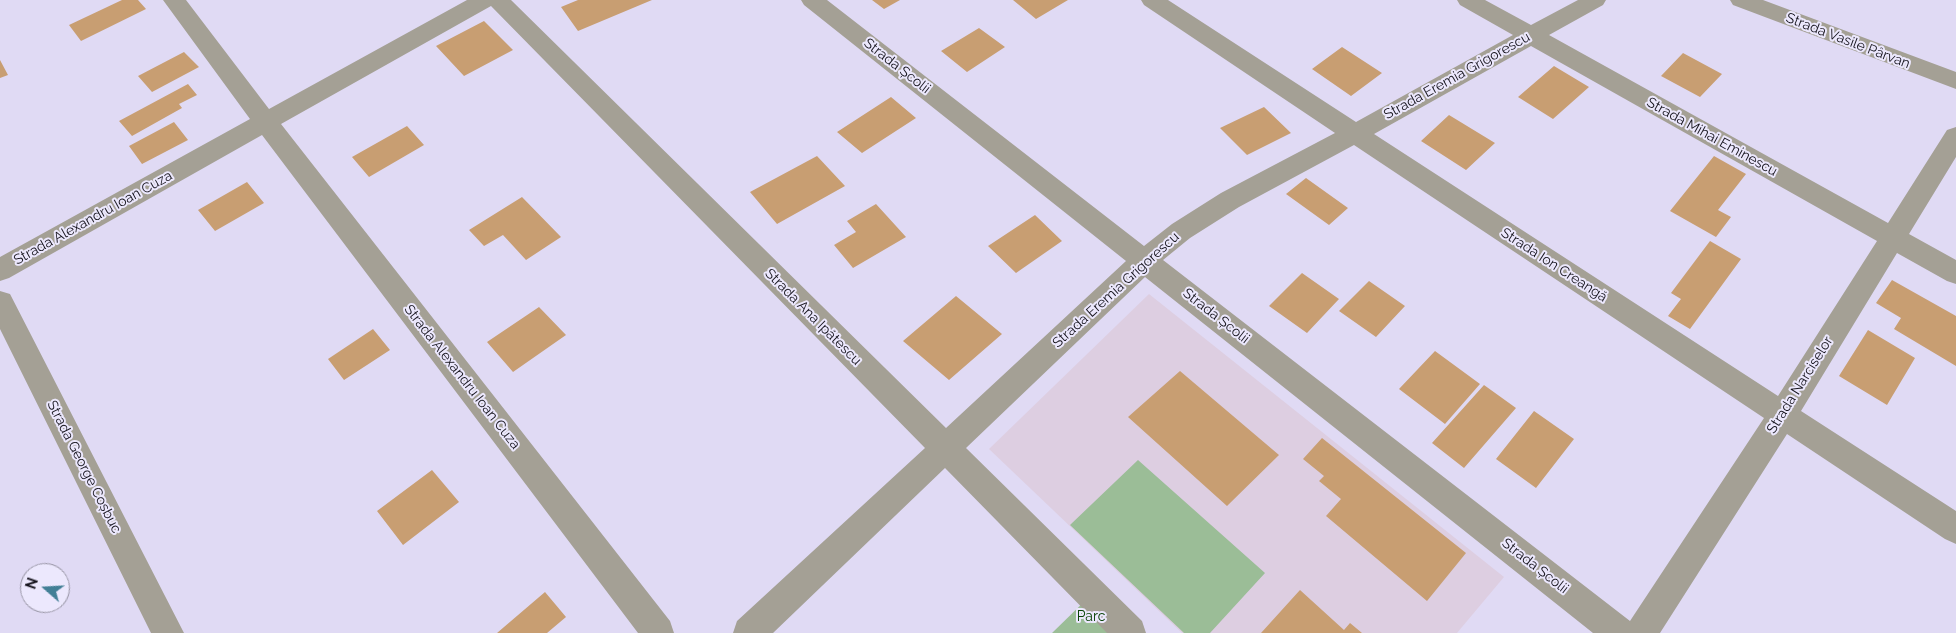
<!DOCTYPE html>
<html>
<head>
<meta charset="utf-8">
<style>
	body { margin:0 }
	#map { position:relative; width:1956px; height:633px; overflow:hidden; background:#e0daf4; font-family:Raleway,sans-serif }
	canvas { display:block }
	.north { position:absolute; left:20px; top:563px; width:50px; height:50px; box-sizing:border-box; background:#ece8fd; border:1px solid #9693a3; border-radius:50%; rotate:289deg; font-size:14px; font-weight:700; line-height:20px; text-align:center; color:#15131c }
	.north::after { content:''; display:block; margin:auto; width:18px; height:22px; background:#427f96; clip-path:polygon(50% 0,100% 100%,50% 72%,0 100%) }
</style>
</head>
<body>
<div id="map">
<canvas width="1956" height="633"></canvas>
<div class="north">N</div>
</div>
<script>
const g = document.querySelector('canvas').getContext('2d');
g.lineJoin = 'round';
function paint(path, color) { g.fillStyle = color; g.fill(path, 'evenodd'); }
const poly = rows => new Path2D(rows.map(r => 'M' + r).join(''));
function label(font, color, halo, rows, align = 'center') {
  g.font = font + ' Raleway,sans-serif'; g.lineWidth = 4; g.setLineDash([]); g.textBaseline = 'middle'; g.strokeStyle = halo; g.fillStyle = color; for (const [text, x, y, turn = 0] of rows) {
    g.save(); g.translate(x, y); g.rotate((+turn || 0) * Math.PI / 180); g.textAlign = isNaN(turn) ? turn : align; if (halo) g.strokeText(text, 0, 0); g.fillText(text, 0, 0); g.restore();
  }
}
paint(poly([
	[1149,294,1504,577,1457,633,1182,633,989,449]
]), '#ddcee1');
paint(poly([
	[1138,460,1265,573,1210,633,1184,633,1070,525],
	[1091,595,1130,633,1052,633]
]), '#9bbd97');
paint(poly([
	[122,0,138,0,146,9,81,41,69,25],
	[578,0,652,0,578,31,561,7],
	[872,0,900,0,884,9],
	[1013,0,1068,0,1036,19],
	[484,21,513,50,464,76,436,46],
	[979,28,1005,47,967,72,941,51],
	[1342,47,1382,73,1351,96,1312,69],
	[184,52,199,67,152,92,138,76],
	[1683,53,1722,74,1700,97,1661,76],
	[0,60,8,75,0,78],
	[1554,66,1589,87,1553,119,1518,97],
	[188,84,197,95,179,104,182,108,132,136,119,121],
	[891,97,916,118,862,153,837,132],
	[1264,107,1291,133,1247,155,1220,128],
	[1449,115,1495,143,1466,170,1421,141],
	[174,122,188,140,142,164,129,146],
	[407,126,424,145,369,177,352,157],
	[817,156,845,186,777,224,750,192],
	[1714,156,1746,174,1718,210,1731,217,1716,237,1670,211],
	[1306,178,1348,208,1329,225,1286,194],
	[247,182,264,203,215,231,198,210],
	[522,197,561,237,526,260,503,235,484,246,469,230],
	[876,204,906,237,853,268,834,245,856,232,847,221],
	[1035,215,1062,241,1016,273,988,246],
	[1710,241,1741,259,1690,329,1668,316,1681,299,1671,293],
	[1302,273,1339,299,1307,333,1269,306],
	[1892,280,1956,316,1956,366,1894,329,1901,318,1876,303],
	[1369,281,1405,306,1376,337,1339,311],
	[956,296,1002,334,949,380,903,341],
	[539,307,566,335,513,372,487,342],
	[373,329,390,350,344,380,328,359],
	[1868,330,1915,358,1887,405,1839,376],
	[1435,351,1480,384,1445,424,1399,389],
	[1180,371,1279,455,1227,506,1128,417],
	[1484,385,1516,408,1464,468,1432,443],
	[1534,411,1574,439,1536,488,1496,459],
	[1322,438,1466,553,1427,601,1326,516,1341,499,1319,481,1324,476,1303,459],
	[432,470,459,502,403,545,377,511],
	[1300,590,1344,630,1350,623,1362,633,1261,633],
	[545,592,566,617,547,633,497,633]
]), '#c89e72');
paint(poly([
	[163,0,186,0,269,109,467,0,511,0,946,428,1126,261,804,5,801,0,827,0,1144,246,1172,224,1221,193,1335,133,1144,5,1141,0,1168,0,1356,122,1513,35,1460,5,1457,0,1485,0,1531,25,1578,0,1606,0,1603,5,1549,35,1888,223,1947,130,1956,127,1956,157,1909,234,1956,260,1956,284,1947,281,1897,253,1801,411,1956,511,1956,544,1945,539,1787,434,1660,633,1593,633,1145,277,966,448,1142,621,1146,633,1107,633,945,468,773,633,733,633,737,621,925,448,491,6,281,124,670,621,674,633,638,633,262,135,9,278,0,281,0,257,250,119,163,0],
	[1531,46,1877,241,1778,396,1374,134,1531,46],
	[1354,145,1764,418,1630,621,1163,260,1190,238,1239,207,1354,145],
	[1730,0,1763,0,1956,72,1956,89,1733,5,1730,0],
	[0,291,10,294,184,633,151,633,0,329,0,291]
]), '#a4a095');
label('14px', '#15131c', '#ece8fd', [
	["Strada Vasile Pârvan",1848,41,21],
	["Strada Școlii",897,66,38],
	["Strada Eremia Grigorescu",1457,76,-29],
	["Strada Mihai Eminescu",1712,137,29],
	["Strada Alexandru Ioan Cuza",93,218,-29],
	["Strada Ion Creangă",1554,265,33],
	["Strada Eremia Grigorescu",1116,290,-42],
	["Strada Școlii",1216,316,38],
	["Strada Ana Ipătescu",813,317,45],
	["Strada Alexandru Ioan Cuza",462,377,52],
	["Strada Narciselor",1800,385,-58],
	["Strada George Coșbuc",84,467,63],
	["Strada Școlii",1535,566,38]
]);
label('14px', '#084305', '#ece8fd', [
	["Parc",1091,617]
]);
</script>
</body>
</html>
